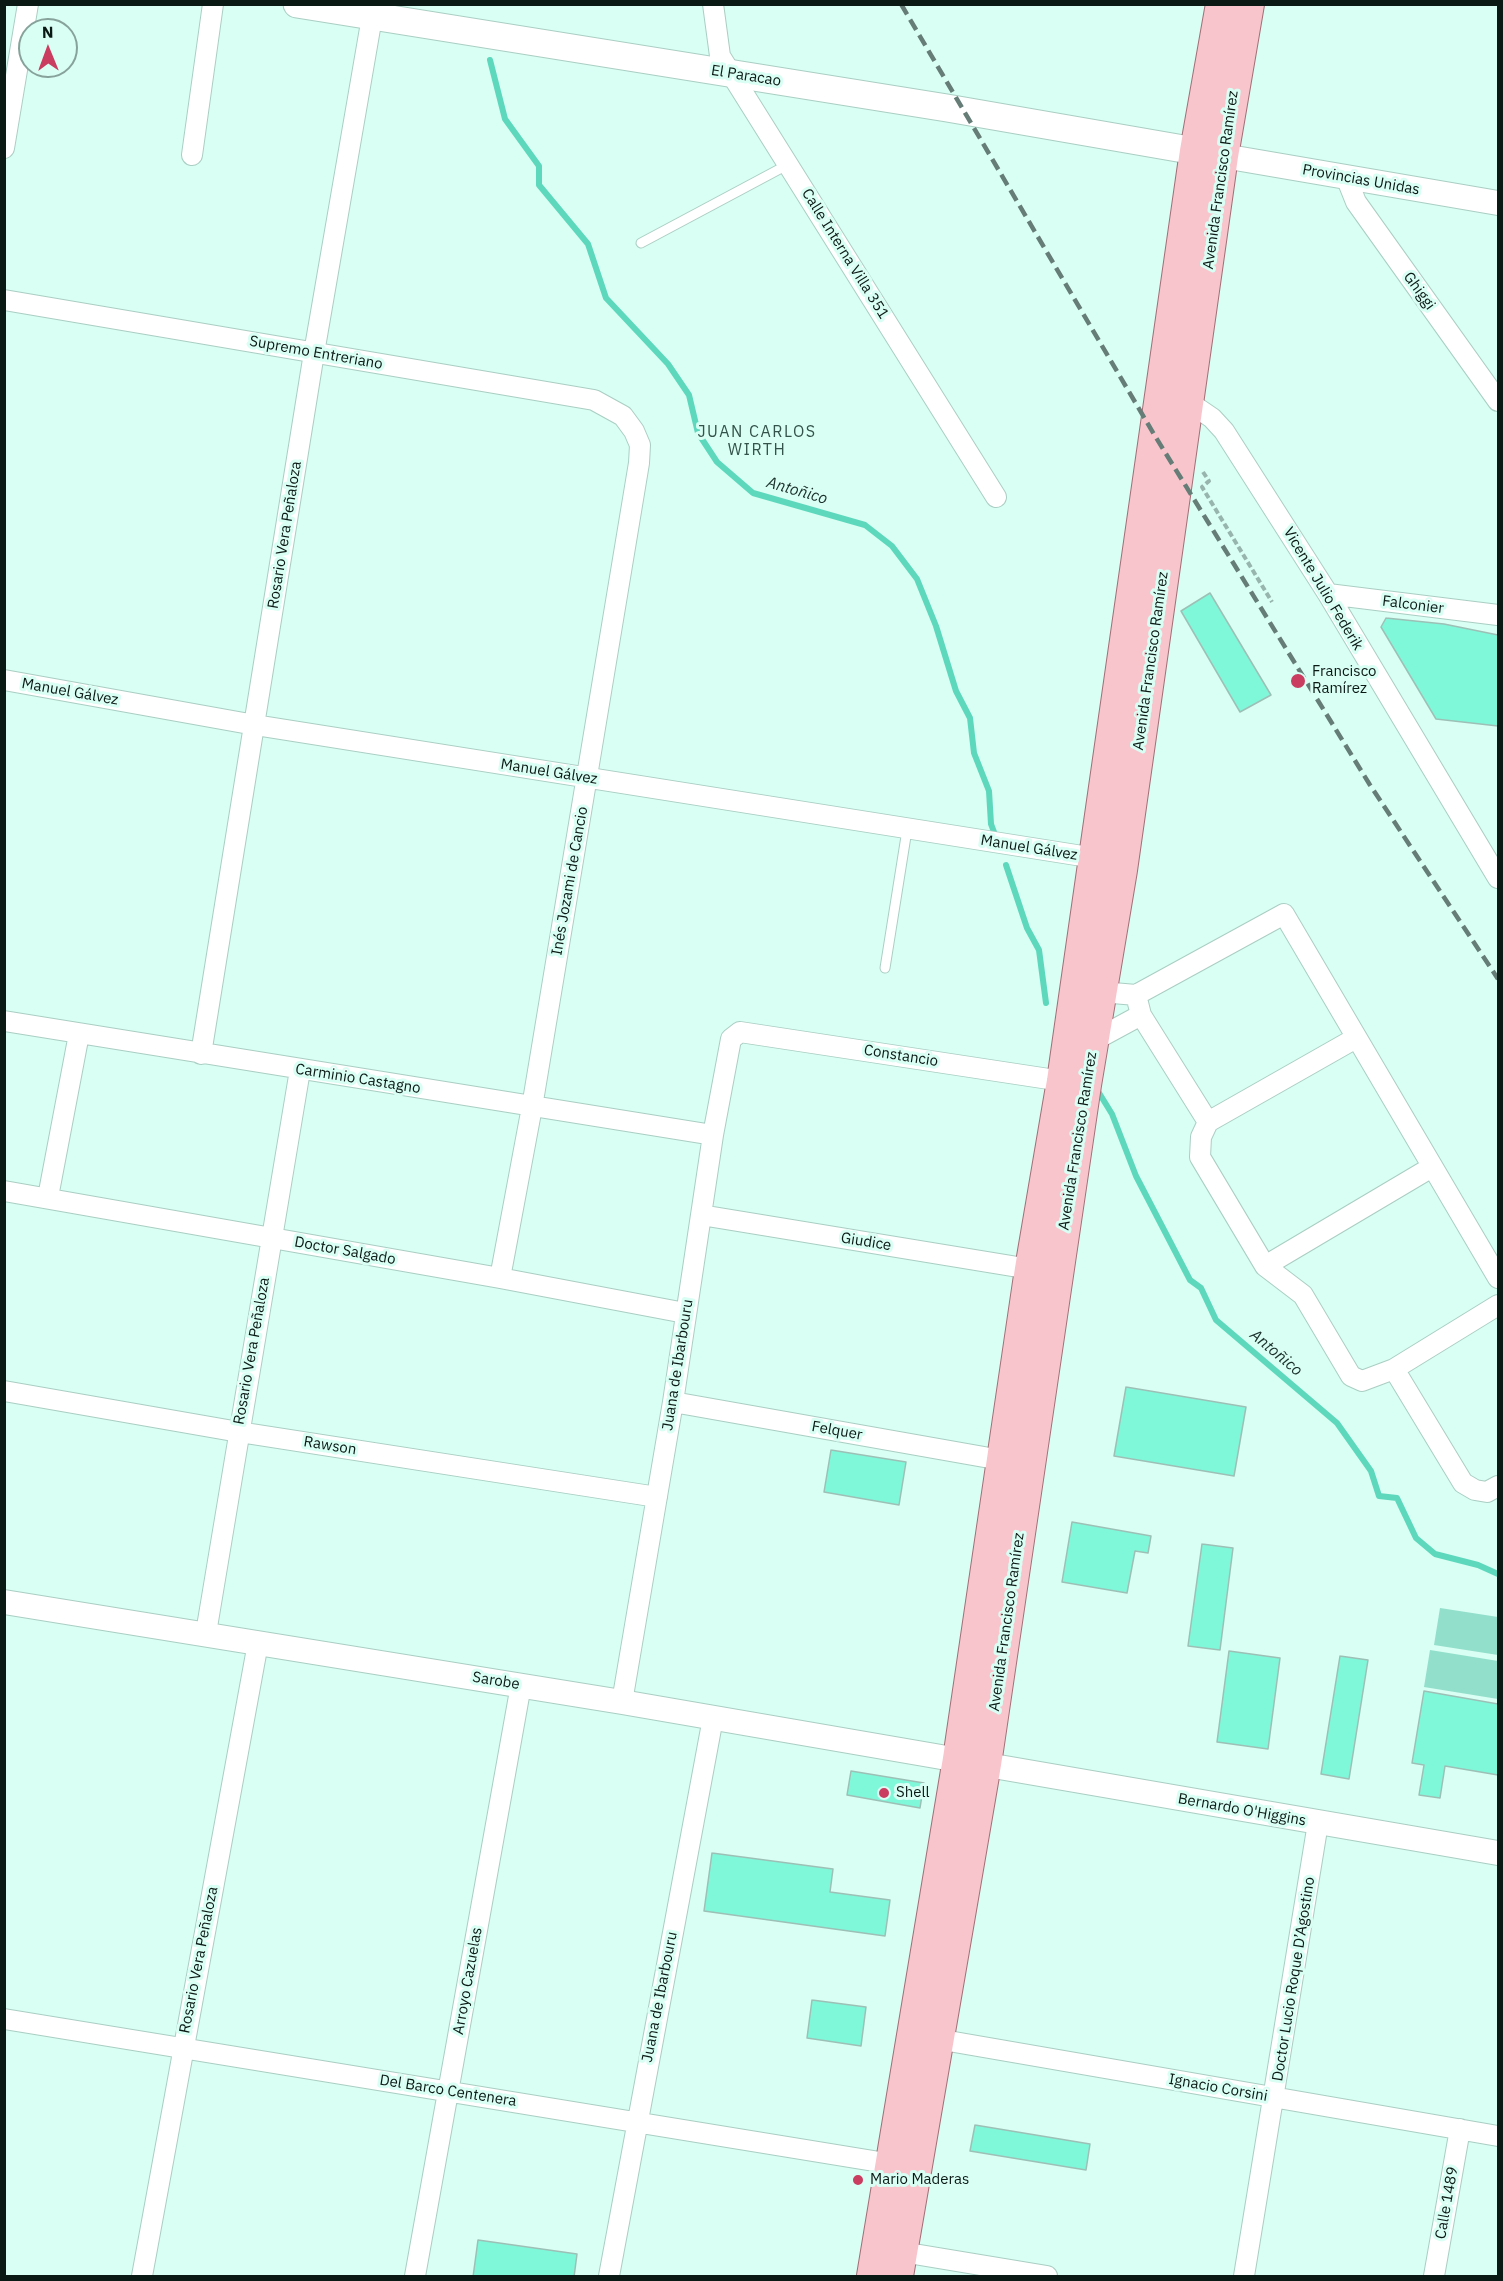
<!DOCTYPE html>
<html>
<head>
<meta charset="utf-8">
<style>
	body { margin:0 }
	#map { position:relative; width:1503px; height:2281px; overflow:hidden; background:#d9fef3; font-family:"IBM Plex Sans",sans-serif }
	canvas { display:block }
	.frame { position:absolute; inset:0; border:6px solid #0b1915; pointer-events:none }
	.north { position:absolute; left:18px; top:18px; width:60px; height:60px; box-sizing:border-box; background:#d9fef3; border:2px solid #87a29a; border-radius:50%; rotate:359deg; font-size:16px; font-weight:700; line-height:24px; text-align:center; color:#0b1915 }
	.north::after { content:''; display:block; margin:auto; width:21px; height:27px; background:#cb3c61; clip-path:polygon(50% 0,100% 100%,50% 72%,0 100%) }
</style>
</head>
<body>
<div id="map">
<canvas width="1503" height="2281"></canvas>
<div class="frame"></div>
<div class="north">N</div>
</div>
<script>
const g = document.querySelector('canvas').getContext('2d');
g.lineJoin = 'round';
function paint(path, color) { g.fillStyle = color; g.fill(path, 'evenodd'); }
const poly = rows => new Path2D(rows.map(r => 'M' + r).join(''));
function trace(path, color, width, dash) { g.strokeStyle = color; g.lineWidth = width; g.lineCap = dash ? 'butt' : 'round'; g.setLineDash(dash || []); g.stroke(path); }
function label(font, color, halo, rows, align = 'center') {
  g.font = font + ' "IBM Plex Sans",sans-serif'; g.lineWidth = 6; g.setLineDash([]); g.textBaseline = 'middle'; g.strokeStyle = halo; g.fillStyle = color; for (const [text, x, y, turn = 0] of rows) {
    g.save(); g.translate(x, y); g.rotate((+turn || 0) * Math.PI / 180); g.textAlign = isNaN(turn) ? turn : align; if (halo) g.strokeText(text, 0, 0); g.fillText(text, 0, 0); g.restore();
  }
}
paint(poly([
	[1440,1608,1498,1617,1498,1655,1434,1645],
	[1430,1650,1498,1661,1498,1699,1424,1687]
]), '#92dfcb');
trace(poly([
	[490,60,505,119,539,166,539,185,588,244,606,298,668,364,689,395,698,433,717,462,753,493,865,525,892,546,917,579,936,626,956,691,970,718,974,753,989,791,991,824,994,832],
	[1006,865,1027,928,1039,950,1046,1003],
	[1096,1088,1112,1114,1136,1176,1190,1280,1201,1288,1216,1320,1337,1423,1371,1471,1379,1496,1397,1498,1416,1538,1435,1554,1478,1565,1498,1574]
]), '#5dd8bc', 6);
const building = poly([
	[1210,593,1271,695,1240,712,1181,611,1210,593],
	[1386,618,1444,624,1498,635,1498,726,1436,719,1381,627,1386,618],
	[1126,1387,1246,1407,1234,1476,1114,1456,1126,1387],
	[831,1450,906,1462,899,1505,824,1492,831,1450],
	[1072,1522,1151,1536,1148,1553,1135,1551,1127,1593,1062,1582,1072,1522],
	[1202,1544,1233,1548,1220,1650,1188,1646,1202,1544],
	[1229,1651,1280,1658,1268,1749,1217,1742,1229,1651],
	[1340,1656,1368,1660,1349,1779,1321,1774,1340,1656],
	[1424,1691,1498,1704,1498,1775,1445,1766,1440,1798,1419,1795,1424,1765,1412,1763,1424,1691],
	[851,1771,924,1783,920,1808,847,1795,851,1771],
	[712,1853,833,1869,830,1892,890,1900,885,1936,704,1911,712,1853],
	[812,2000,866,2007,861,2046,807,2038,812,2000],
	[975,2125,1090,2144,1086,2170,970,2151,975,2125],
	[478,2240,577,2254,574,2277,473,2277,478,2240]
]);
paint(building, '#7ff8da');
trace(building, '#9dc0b6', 1.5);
const service = poly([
	[641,243,789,164],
	[885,968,907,830]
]);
const minor = poly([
	[713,4,720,56,996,497],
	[4,148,28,4],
	[192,155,213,4],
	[1346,177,1356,202,1498,401],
	[4,300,594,400,623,416,634,431,640,445,639,463,532,1107,500,1278],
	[1190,403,1212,418,1224,431,1328,594,1498,878],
	[1328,594,1498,615],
	[4,680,255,725,1095,858],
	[1101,992,1136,995,1284,914,1498,1278],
	[1136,995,1141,1015,1208,1122,1201,1137,1200,1157,1265,1266,1303,1295,1351,1376,1362,1381,1394,1369,1498,1305],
	[4,1021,713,1135],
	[1093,1041,1141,1015],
	[201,1054,314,353,372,17],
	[1208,1122,1356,1038],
	[4,1191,500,1278,685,1313],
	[48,1197,79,1034],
	[701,1215,1030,1269],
	[1265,1266,1432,1167],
	[1394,1369,1463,1483,1475,1490,1487,1492,1498,1486],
	[4,1391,239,1432,657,1497],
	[673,1402,1001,1460],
	[206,1633,300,1070],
	[622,1702,673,1402,713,1135,731,1039,740,1032,1062,1081],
	[4,2019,892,2164],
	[937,2039,1498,2136],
	[902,2252,1047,2276],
	[142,2276,258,1643],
	[415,2276,521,1685],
	[609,2276,713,1718],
	[1244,2276,1318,1823],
	[1434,2276,1460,2129]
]);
const tertiary = poly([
	[1206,153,1498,203],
	[4,1602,622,1702,1498,1853]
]);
const secondary = poly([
	[297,4,947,108,1195,151]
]);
const primary = poly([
	[872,2276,958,1759,1030,1269,1062,1081,1195,151,1221,4],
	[898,2276,986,1764,1086,1085,1122,870,1223,156,1249,4]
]);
trace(service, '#aacec3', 11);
trace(minor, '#aacec3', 22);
trace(tertiary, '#aacec3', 26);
trace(secondary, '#aacec3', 29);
trace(primary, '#a26f77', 32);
trace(poly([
	[1203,472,1209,481,1202,487,1272,602]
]), '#97b5ac', 4, [6, 3]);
trace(service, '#fff', 9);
trace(minor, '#fff', 20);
trace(tertiary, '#fff', 24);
trace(secondary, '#fff', 27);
trace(primary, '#f8c5cd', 30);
trace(poly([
	[901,4,1155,436,1370,785,1498,979]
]), '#657d76', 4.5, [12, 6]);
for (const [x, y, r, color] of [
	[1298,681,8,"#cb3c61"],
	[884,1793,6,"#cb3c61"],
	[858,2180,6,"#cb3c61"]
]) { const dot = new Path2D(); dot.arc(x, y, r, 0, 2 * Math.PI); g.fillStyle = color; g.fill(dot); trace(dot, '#d9fef3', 2); }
label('15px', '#0b1915', '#d9fef3', [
	["El Paracao",746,76,9],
	["Avenida Francisco Ramírez",1221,180,-82],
	["Provincias Unidas",1361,180,10],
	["Calle Interna Villa 351",845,254,58],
	["Ghiggi",1419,291,54],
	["Supremo Entreriano",316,353,10],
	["Rosario Vera Peñaloza",285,535,-81],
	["Vicente Julio Federik",1323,589,59],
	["Falconier",1413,605,7],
	["Avenida Francisco Ramírez",1151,661,-82],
	["Manuel Gálvez",70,692,10],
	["Manuel Gálvez",549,772,9],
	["Manuel Gálvez",1029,848,9],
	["Inés Jozami de Cancio",570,881,-80],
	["Constancio",901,1056,9],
	["Carminio Castagno",358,1079,9],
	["Avenida Francisco Ramírez",1078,1141,-81],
	["Giudice",866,1242,9],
	["Doctor Salgado",345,1251,10],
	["Rosario Vera Peñaloza",252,1351,-80],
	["Juana de Ibarbouru",678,1365,-81],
	["Felquer",837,1431,10],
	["Rawson",330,1446,9],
	["Avenida Francisco Ramírez",1007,1622,-82],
	["Sarobe",496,1681,9],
	["Bernardo O'Higgins",1242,1810,10],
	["Rosario Vera Peñaloza",199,1960,-79],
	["Doctor Lucio Roque D’Agostino",1294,1979,-81],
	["Arroyo Cazuelas",468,1981,-80],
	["Juana de Ibarbouru",660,1997,-79],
	["Ignacio Corsini",1218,2088,10],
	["Del Barco Centenera",448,2091,9],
	["Calle 1489",1447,2203,-80]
]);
label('15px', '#0b1915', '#d9fef3', [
	["Francisco",1312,672],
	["Ramírez",1312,689],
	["Shell",896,1793],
	["Mario Maderas",870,2180]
], 'left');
g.letterSpacing = '1.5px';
label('16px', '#34544b', '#d9fef3', [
	["JUAN CARLOS",757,432],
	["WIRTH",757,450]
]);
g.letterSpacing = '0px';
label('italic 16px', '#1a302a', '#d9fef3', [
	["Antoñico",797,491,16],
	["Antoñico",1276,1353,40]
]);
</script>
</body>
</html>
